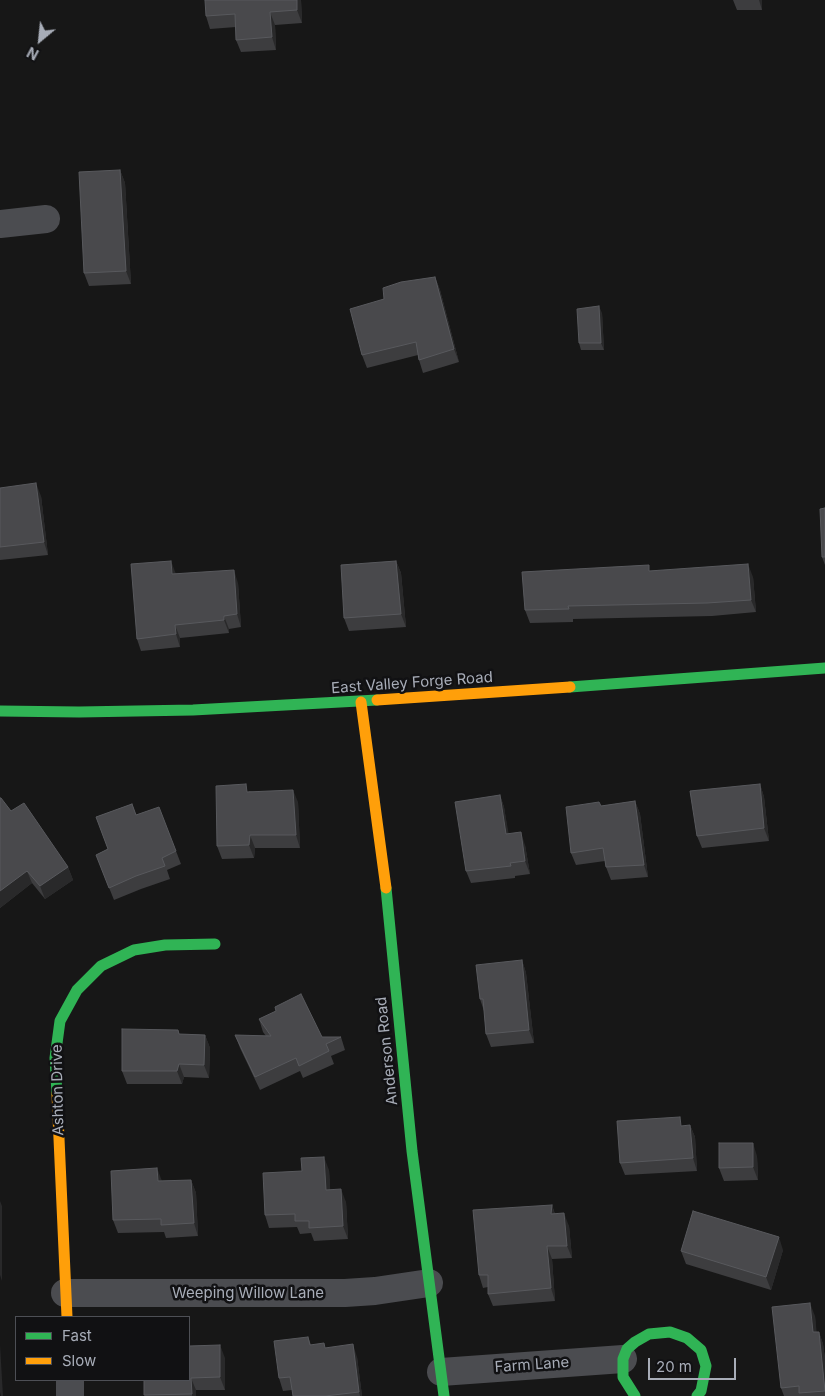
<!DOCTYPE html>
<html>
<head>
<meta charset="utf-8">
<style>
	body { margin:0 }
	#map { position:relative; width:825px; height:1396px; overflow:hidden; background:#171717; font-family:Inter,sans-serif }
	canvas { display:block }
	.legend { position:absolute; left:15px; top:1316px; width:175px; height:65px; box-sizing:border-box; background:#111113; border:1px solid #4d4f55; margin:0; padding:6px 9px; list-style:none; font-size:15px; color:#a8adb8 }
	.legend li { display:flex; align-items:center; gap:10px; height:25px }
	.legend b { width:25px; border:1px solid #4d4f55 }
	.north { position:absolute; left:15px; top:15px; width:50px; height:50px; -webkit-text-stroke:4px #111113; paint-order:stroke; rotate:208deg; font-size:14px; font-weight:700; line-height:20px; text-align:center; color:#a8adb8 }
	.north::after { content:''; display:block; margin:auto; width:18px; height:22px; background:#a8adb8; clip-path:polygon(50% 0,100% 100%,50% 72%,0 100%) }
	.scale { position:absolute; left:648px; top:1358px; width:88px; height:22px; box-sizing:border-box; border:2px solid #a8adb8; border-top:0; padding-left:6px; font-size:15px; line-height:18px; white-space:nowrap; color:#a8adb8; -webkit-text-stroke:4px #111113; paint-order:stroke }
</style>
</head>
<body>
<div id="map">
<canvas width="825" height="1396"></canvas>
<ul class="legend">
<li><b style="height:6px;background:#30b455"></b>Fast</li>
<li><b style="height:6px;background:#ff9f0a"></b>Slow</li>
</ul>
<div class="north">N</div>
<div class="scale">20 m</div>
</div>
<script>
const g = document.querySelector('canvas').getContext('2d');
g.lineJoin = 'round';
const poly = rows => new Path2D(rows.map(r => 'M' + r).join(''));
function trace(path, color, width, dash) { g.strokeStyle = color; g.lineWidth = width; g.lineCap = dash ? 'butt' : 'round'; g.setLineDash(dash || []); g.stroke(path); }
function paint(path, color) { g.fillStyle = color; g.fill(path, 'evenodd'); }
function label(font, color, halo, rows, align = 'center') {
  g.font = font + ' Inter,sans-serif'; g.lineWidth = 5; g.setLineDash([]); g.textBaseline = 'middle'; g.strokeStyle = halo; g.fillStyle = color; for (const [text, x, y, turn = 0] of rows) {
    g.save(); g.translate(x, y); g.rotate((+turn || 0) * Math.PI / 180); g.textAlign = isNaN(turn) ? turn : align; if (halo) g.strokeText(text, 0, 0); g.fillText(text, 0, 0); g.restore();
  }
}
trace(poly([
	[0,224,46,219],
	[65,1293,345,1293,375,1291,429,1283],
	[441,1372,623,1359],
	[70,1380,70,1396]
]), '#4b4c50', 28);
trace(poly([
	[570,687,825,668],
	[0,711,79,712,193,710,377,700],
	[386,888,412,1151,444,1396],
	[57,1094,55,1058,60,1021,77,990,101,966,134,950,165,945,215,944],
	[635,1396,623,1377,623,1359,627,1349,635,1342,649,1334,670,1332,687,1338,701,1350,706,1366,701,1391,697,1396]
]), '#30b455', 11);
trace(poly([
	[377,700,570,687],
	[361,702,386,888],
	[57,1094,67,1317]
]), '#ff9f0a', 11);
paint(poly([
	[301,0,302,23,275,25,276,50,241,52,236,40,236,27,210,29,206,16],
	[733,0,762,0,762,10,737,10],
	[120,170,125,183,131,284,89,286,84,273],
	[435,277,440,290,459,362,423,373,419,360,418,355,367,368,362,355,384,299],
	[602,313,604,350,581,350,579,343],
	[0,488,41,496,48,555,0,560],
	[825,508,825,565,822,557],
	[396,561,401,573,406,627,349,631,344,618],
	[651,571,753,577,756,612,712,616,573,619,573,622,530,623,525,610],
	[176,574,238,583,241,627,229,629,229,633,180,638,180,647,141,651,137,639],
	[760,784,764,797,769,841,702,848,697,836],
	[249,791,298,802,300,848,255,848,254,858,222,859,217,846],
	[500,795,504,807,508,834,525,845,530,874,515,876,515,878,471,883,466,871],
	[0,798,11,811,68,867,73,880,45,899,32,883,0,908],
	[635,801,640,814,648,877,611,880,606,867,605,861,576,865,571,853,601,806],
	[132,804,136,815,176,851,181,864,167,870,170,879,141,889,114,900,96,855,108,849,96,817],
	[522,960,526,973,534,1043,491,1047,486,1034,484,1011,480,999],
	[259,1019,322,1037,341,1037,345,1050,331,1056,334,1064,303,1078,300,1071,260,1090,240,1048,235,1035,266,1036,263,1032],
	[179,1034,205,1035,210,1048,209,1078,184,1077,182,1084,127,1084,122,1071],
	[690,1125,695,1137,697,1171,625,1175,620,1163],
	[757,1156,758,1180,724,1181,719,1168],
	[329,1170,330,1190,346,1202,348,1239,314,1241,311,1233,300,1234,297,1227,269,1228,265,1215],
	[191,1180,196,1193,198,1236,166,1238,164,1232,118,1233,113,1220,162,1181],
	[552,1205,555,1214,569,1226,572,1258,552,1259,555,1301,493,1306,488,1294,488,1287,483,1288,479,1275],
	[783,1250,771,1290,686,1264,681,1251],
	[815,1316,816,1332,819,1332,823,1344,825,1359,825,1396,784,1396,781,1388],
	[308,1337,311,1345,326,1348,357,1357,362,1396,293,1396,292,1390,283,1391,279,1378],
	[225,1358,225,1390,196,1390,196,1396,145,1396,144,1395]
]), '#3d3d3f');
paint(poly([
	[297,0,301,0,302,23,297,10],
	[759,0,762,0,762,10],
	[270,12,275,25,276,50,272,37],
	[120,170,125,183,131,284,126,271],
	[435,277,440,290,459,362,454,349],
	[599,306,602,313,604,350,601,343],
	[36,483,41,496,48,555,44,542],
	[171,561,176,574,176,587,172,574],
	[396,561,401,573,406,627,401,614],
	[748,564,753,577,756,612,751,600],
	[234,570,238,583,241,627,237,614],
	[224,616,229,629,229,633,224,620],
	[175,625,180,638,180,647,176,634],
	[760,784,764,797,769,841,764,828],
	[293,790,298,802,300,848,296,835],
	[500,795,504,807,511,847,506,834],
	[635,801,640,814,648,877,644,865],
	[521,832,525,845,530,874,525,861],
	[250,835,255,848,254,858,249,845],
	[68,867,73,880,45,899,40,886],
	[27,871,32,883,0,908,0,891],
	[522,960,526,973,534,1043,529,1030],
	[205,1035,210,1048,209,1078,204,1065],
	[179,1064,184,1077,182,1084,177,1071],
	[690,1125,695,1137,697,1171,693,1158],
	[753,1143,757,1156,758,1180,753,1167],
	[324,1157,329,1170,331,1202,326,1190],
	[157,1168,162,1181,158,1181],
	[191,1180,196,1193,198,1236,194,1223],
	[341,1189,346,1202,348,1239,343,1226],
	[0,1201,2,1206,2,1281,0,1275],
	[552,1205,556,1218,551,1214],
	[564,1213,569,1226,572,1258,567,1246],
	[779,1237,783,1250,771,1290,766,1277],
	[547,1246,552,1259,555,1301,551,1288],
	[810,1303,815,1316,818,1345,813,1332],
	[819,1332,823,1344,825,1359,825,1389],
	[353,1344,357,1357,362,1396,360,1396,359,1392],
	[0,1345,3,1396,1,1396,0,1392],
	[220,1345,225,1358,225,1390,220,1377],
	[191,1378,196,1390,196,1396,192,1396,192,1394]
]), '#29292a');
const building = poly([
	[205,0,297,0,297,10,270,12,272,37,236,40,235,14,206,16,205,0],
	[120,170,126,271,84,273,79,172,120,170],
	[435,277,454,349,419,360,416,342,362,355,350,309,384,299,383,288,401,282,435,277],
	[599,306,601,343,579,343,577,309,599,306],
	[36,483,44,542,0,547,0,488,36,483],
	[825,508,825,557,822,557,820,509,825,508],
	[171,561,172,574,234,570,237,614,224,616,224,620,175,625,176,634,137,639,131,564,171,561],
	[396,561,401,614,344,618,341,565,396,561],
	[748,564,751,600,707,603,568,606,569,609,525,610,522,572,649,565,649,571,748,564],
	[246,784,247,792,293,790,296,835,250,835,249,845,217,846,216,786,246,784],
	[760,784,764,828,697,836,690,791,760,784],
	[500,795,506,834,521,832,525,861,510,863,511,866,466,871,455,802,500,795],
	[0,798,1,798,11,811,24,803,68,867,40,886,27,871,0,891,0,798],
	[635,801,644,865,606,867,603,848,571,853,566,807,599,802,601,806,635,801],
	[132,804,136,815,159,807,176,851,162,858,165,866,136,876,109,888,96,855,108,849,96,817,132,804],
	[522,960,529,1030,486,1034,483,999,480,999,476,965,522,960],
	[301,994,322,1037,341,1037,326,1044,329,1051,299,1066,296,1058,255,1077,235,1035,271,1036,259,1019,276,1011,275,1007,301,994],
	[122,1029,178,1030,179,1034,205,1035,204,1065,179,1064,177,1071,122,1071,122,1029],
	[680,1117,681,1126,690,1125,693,1158,620,1163,617,1121,680,1117],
	[719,1143,753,1143,753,1167,719,1168,719,1143],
	[324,1157,326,1190,341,1189,343,1226,309,1228,309,1221,295,1221,295,1214,265,1215,263,1173,302,1171,301,1158,324,1157],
	[157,1168,158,1181,191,1180,194,1223,161,1225,161,1219,113,1220,111,1171,157,1168],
	[552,1205,551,1214,564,1213,567,1246,547,1246,551,1288,488,1294,488,1275,479,1275,473,1210,552,1205],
	[693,1211,779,1237,766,1277,681,1251,693,1211],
	[810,1303,813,1332,819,1332,825,1391,799,1393,799,1386,781,1388,772,1307,810,1303],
	[308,1337,310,1345,324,1343,325,1348,353,1344,359,1392,325,1396,293,1396,290,1377,279,1378,274,1341,308,1337],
	[220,1345,220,1377,191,1378,192,1394,144,1395,144,1380,189,1380,189,1346,220,1345]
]);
paint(building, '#49494c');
trace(building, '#58595d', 1);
label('15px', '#a8adb8', '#111113', [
	["East Valley Forge Road",412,683,-4],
	["Anderson Road",387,1051,-96],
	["Ashton Drive",58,1090,-91],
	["Weeping Willow Lane",248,1293],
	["Farm Lane",532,1365,-4]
]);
</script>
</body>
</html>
